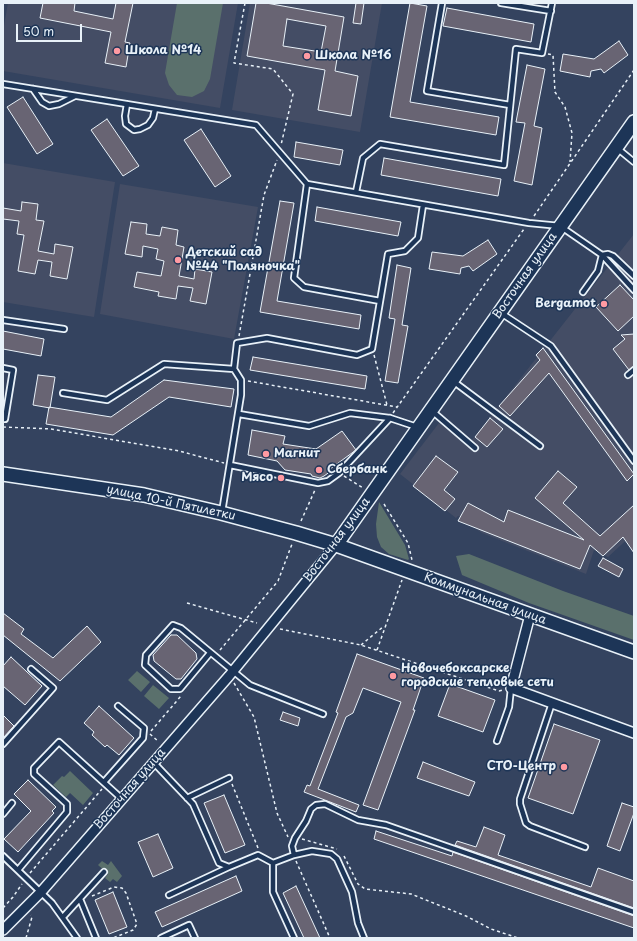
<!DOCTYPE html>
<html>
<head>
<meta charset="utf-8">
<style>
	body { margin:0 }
	#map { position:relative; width:637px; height:941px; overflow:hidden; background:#34435f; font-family:"Playpen Sans",sans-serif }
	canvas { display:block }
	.frame { position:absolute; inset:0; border:4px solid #e8f1f8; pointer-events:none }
	.scale { position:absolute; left:16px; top:24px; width:66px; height:18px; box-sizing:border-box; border:2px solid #e8f1f8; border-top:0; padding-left:5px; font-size:12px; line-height:14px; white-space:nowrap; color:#e8f1f8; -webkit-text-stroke:3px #1d3557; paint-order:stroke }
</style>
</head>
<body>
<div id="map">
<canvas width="637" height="941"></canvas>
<div class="frame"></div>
<div class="scale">50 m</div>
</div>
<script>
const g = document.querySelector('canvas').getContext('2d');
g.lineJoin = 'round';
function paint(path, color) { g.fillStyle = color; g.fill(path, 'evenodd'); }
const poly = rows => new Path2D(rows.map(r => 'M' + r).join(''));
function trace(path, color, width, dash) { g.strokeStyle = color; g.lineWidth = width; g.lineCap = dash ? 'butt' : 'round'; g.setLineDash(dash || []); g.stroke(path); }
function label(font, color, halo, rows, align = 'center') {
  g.font = font + ' "Playpen Sans",sans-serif'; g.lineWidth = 3; g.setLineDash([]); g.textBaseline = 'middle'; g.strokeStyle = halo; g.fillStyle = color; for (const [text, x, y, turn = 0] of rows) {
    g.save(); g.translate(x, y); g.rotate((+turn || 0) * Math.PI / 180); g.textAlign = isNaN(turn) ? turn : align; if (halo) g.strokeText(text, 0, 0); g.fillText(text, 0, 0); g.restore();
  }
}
paint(poly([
	[8,3,238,3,220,108,3,71,3,31],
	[250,3,382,3,360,132,232,110],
	[3,163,115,182,94,317,3,302],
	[120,184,258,207,234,339,100,314],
	[634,234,634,533,608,557,594,550,586,574,482,533,458,516,456,518,400,474,439,423,468,445]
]), '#444d65');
paint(poly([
	[177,3,223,3,210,79,204,91,192,97,177,95,169,85,165,73],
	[379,502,405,545,409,559,408,560,389,554,381,547,377,537,376,524],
	[469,554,563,591,634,616,634,640,529,603,462,575,456,556],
	[137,671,150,682,141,692,128,680],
	[153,685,169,698,159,709,144,696],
	[70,771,93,793,83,805,70,793,66,797,53,785,62,776,64,777],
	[102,861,108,865,111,861,122,876,117,882,113,879,110,882,105,878,108,874,98,865]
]), '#5a706c');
const building = poly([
	[43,3,75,3,74,11,113,19,116,3,133,3,125,42,130,43,126,67,105,63,111,32,40,18,43,3],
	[256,3,266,3,344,17,335,71,358,76,351,116,318,110,325,70,247,56,256,3],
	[287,19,326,26,321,52,283,46,287,19],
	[356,3,364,3,361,24,353,23,356,3],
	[410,3,427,6,410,102,499,117,496,135,390,117,410,3],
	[447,8,534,24,531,42,443,26,447,8],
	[619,41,628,55,604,73,601,69,591,71,590,77,560,71,563,54,594,59,619,41],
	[527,65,545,69,534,126,542,128,532,185,514,181,525,123,516,122,527,65],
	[23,97,53,144,37,154,7,107,23,97],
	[107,119,139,166,123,176,91,130,107,119],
	[201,129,231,176,215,187,184,140,201,129],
	[296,142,343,150,340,165,294,157,296,142],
	[384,158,501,179,498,196,381,175,384,158],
	[280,201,294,203,277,301,361,315,359,329,260,312,280,201],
	[22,202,38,204,36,220,44,221,38,251,54,254,55,244,73,247,67,279,50,276,52,262,38,260,35,274,18,271,24,235,17,234,19,221,3,219,3,208,21,211,22,202],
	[317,207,401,222,398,236,315,221,317,207],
	[131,222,147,224,146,234,160,236,162,227,178,230,176,245,184,247,179,276,194,279,195,269,212,272,206,304,190,301,193,288,178,286,176,299,158,296,159,292,134,287,137,272,161,276,164,261,156,259,158,249,143,246,142,257,125,254,131,222],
	[488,240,497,254,473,271,469,266,461,268,460,274,429,269,432,252,463,256,488,240],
	[397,265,411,268,402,325,408,326,398,383,385,381,395,319,389,318,397,265],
	[620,285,634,300,634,316,618,331,596,307,620,285],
	[3,331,44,339,41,356,3,349,3,331],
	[634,334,634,366,629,370,613,349,625,339,621,335,634,334],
	[543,348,634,474,627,481,549,373,510,416,499,406,540,360,536,355,543,348],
	[253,357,367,376,365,389,250,370,253,357],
	[38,375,55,377,50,408,33,405,38,375],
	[164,380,234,389,231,407,169,397,113,435,46,424,49,407,111,417,164,380],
	[490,418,503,429,487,447,475,437,490,418],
	[252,430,285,436,283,444,316,449,342,431,356,450,330,469,331,471,324,476,320,478,312,476,311,474,285,470,277,461,248,455,252,430],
	[436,456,458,472,444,490,455,499,445,511,413,486,436,456],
	[558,471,577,487,563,503,600,536,634,505,634,553,623,537,603,556,590,545,580,569,458,521,468,503,504,522,508,510,584,540,535,498,558,471],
	[603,558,623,569,619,577,598,566,603,558],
	[3,613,24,629,21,634,53,658,87,626,101,642,60,681,3,635,3,613],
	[171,635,177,635,196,653,197,659,181,679,176,679,154,661,153,655,171,635],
	[357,654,424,678,413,710,415,710,378,810,363,805,401,702,363,688,353,713,346,717,318,789,359,805,356,812,304,792,307,785,310,786,338,713,336,712,357,654],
	[11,657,42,686,25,705,3,686,3,666,11,657],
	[450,684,495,700,483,732,438,716,450,684],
	[99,706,134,738,119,755,107,745,105,747,92,735,94,732,84,723,99,706],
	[283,712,300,718,298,726,280,720,283,712],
	[3,715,14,726,3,738,3,715],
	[554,724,600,740,573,814,528,798,554,724],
	[423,762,475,782,469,796,417,778,423,762],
	[28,780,56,807,52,811,54,813,18,852,4,839,31,811,14,794,28,780],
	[224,795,245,845,225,853,204,803,224,795],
	[622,803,634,807,634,813,620,851,607,846,622,803],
	[484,827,505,835,498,855,591,887,598,868,634,881,634,908,455,845,457,841,476,847,484,827],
	[376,831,452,856,453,852,634,916,634,928,374,839,376,831],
	[158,834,173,868,153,877,138,842,158,834],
	[236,876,242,891,162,927,155,912,236,876],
	[296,886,320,938,304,938,283,893,296,886],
	[113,892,127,927,109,934,95,900,113,892]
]);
paint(building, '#686473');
trace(building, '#e8f1f8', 1);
const service = poly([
	[442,3,427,91,510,105],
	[501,3,551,11],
	[3,84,256,125,307,184,529,223,560,226,602,255,634,290],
	[33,89,42,102,49,106,59,104,75,96],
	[127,104,125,116,126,124,134,130,140,129,148,125,153,118,155,109],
	[617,148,634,162],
	[307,184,294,278,304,287,380,301],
	[356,192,363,158,380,144,504,165,516,49,542,53,552,3],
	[583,292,598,271,602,255,608,254,613,256,634,276],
	[501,313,551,346,634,461],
	[3,320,64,329],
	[3,368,13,370,5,419,3,419],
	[628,375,634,370],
	[453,381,540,446],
	[63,393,107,400,164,364,234,369],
	[432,411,475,448],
	[239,414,309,426,350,413,390,418,417,427],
	[230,465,318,483,328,481,339,473,390,418],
	[222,512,241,395,241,380,234,369,237,343,267,338,357,355,372,349,388,254,405,251,418,238,423,205],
	[210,653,180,689,171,689,145,665,146,655,173,625,181,628,250,685,323,714],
	[552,703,520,799,520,804,526,823,530,826,585,847],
	[497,741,509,707,511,688],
	[3,744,53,688,31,669],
	[154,763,193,804,219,863,229,867,258,855,273,863,294,855,312,851,331,854,337,859,352,892,358,923,364,938],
	[104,782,143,738,144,728,118,706],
	[187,798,229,778],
	[3,814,12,803],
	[294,855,292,846,295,838,306,821,311,809,316,805,325,804,358,820,386,825,634,912],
	[3,856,52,903,77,938],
	[273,863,273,892,294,938],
	[18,870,67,812,67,804,34,774,34,768,59,742,122,799],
	[169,895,229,867],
	[80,899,96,938],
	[63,917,104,872],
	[161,938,189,925,195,938]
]);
const minor = poly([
	[530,615,511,688,634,733],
	[3,930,41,892,229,676,336,545]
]);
const secondary = poly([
	[3,474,144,495,221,513,296,533,336,545,634,652],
	[336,545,634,122]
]);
trace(service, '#e8f1f8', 8);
trace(minor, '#e8f1f8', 12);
trace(secondary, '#e8f1f8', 16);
trace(poly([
	[245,3,234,63,273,69,293,94,281,145],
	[3,6,3,3],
	[548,54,553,55,555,92,565,107,572,133,570,162],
	[534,216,634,70],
	[239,336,264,195,277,160],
	[374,355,387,405],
	[248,381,397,407],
	[393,413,524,229],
	[3,427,51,429,179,451,224,463],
	[344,476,363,488],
	[384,504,408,543,412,560],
	[301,521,315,490],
	[187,603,257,623],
	[280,629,361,645,499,691,503,690],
	[361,645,384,626],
	[220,650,278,581,292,544],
	[377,650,402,580],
	[234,683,254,717,277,813,288,837],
	[151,731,181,696],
	[150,734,159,742],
	[232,784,258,848],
	[302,839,337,849],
	[344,856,358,884,365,889,411,894,466,916,491,929,518,938],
	[296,861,330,938],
	[30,873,102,789],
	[92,896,114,887,122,888,126,893,137,924,133,930,113,938],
	[3,908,13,897,22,884],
	[26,938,32,917,31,915]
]), '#e8f1f8', 1.5, [3, 3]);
trace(service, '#1d3557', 4.5);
trace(minor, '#1d3557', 9);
trace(secondary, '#1d3557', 13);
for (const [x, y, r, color] of [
	[117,51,4,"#ff9aa2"],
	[307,56,4,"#ff9aa2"],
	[178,260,4,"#ff9aa2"],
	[604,304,4,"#ff9aa2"],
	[266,454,4,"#ff9aa2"],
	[319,470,4,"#ff9aa2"],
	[281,478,4,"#ff9aa2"],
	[393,676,4,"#ff9aa2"],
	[564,767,4,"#ff9aa2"]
]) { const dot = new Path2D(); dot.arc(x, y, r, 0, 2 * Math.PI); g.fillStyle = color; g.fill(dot); trace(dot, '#1d3557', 1.5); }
label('bold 12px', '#e8f1f8', '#1d3557', [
	["Школа №14",125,51],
	["Школа №16",315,56],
	["Детский сад",186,253],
	["№44 \"Поляночка\"",186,267],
	["Bergamot",596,304,"right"],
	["Магнит",274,454],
	["Сбербанк",327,470],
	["Мясо",273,478,"right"],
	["Новочебоксарске",401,669],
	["городские тепловые сети",401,683],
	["СТО-Центр",556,767,"right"]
], 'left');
label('12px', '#e8f1f8', '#1d3557', [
	["Восточная улица",525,276,-55],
	["улица 10-й Пятилетки",171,503,12],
	["Восточная улица",337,540,-53],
	["Коммунальная улица",485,599,20],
	["Восточная улица",130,789,-49]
]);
</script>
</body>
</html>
